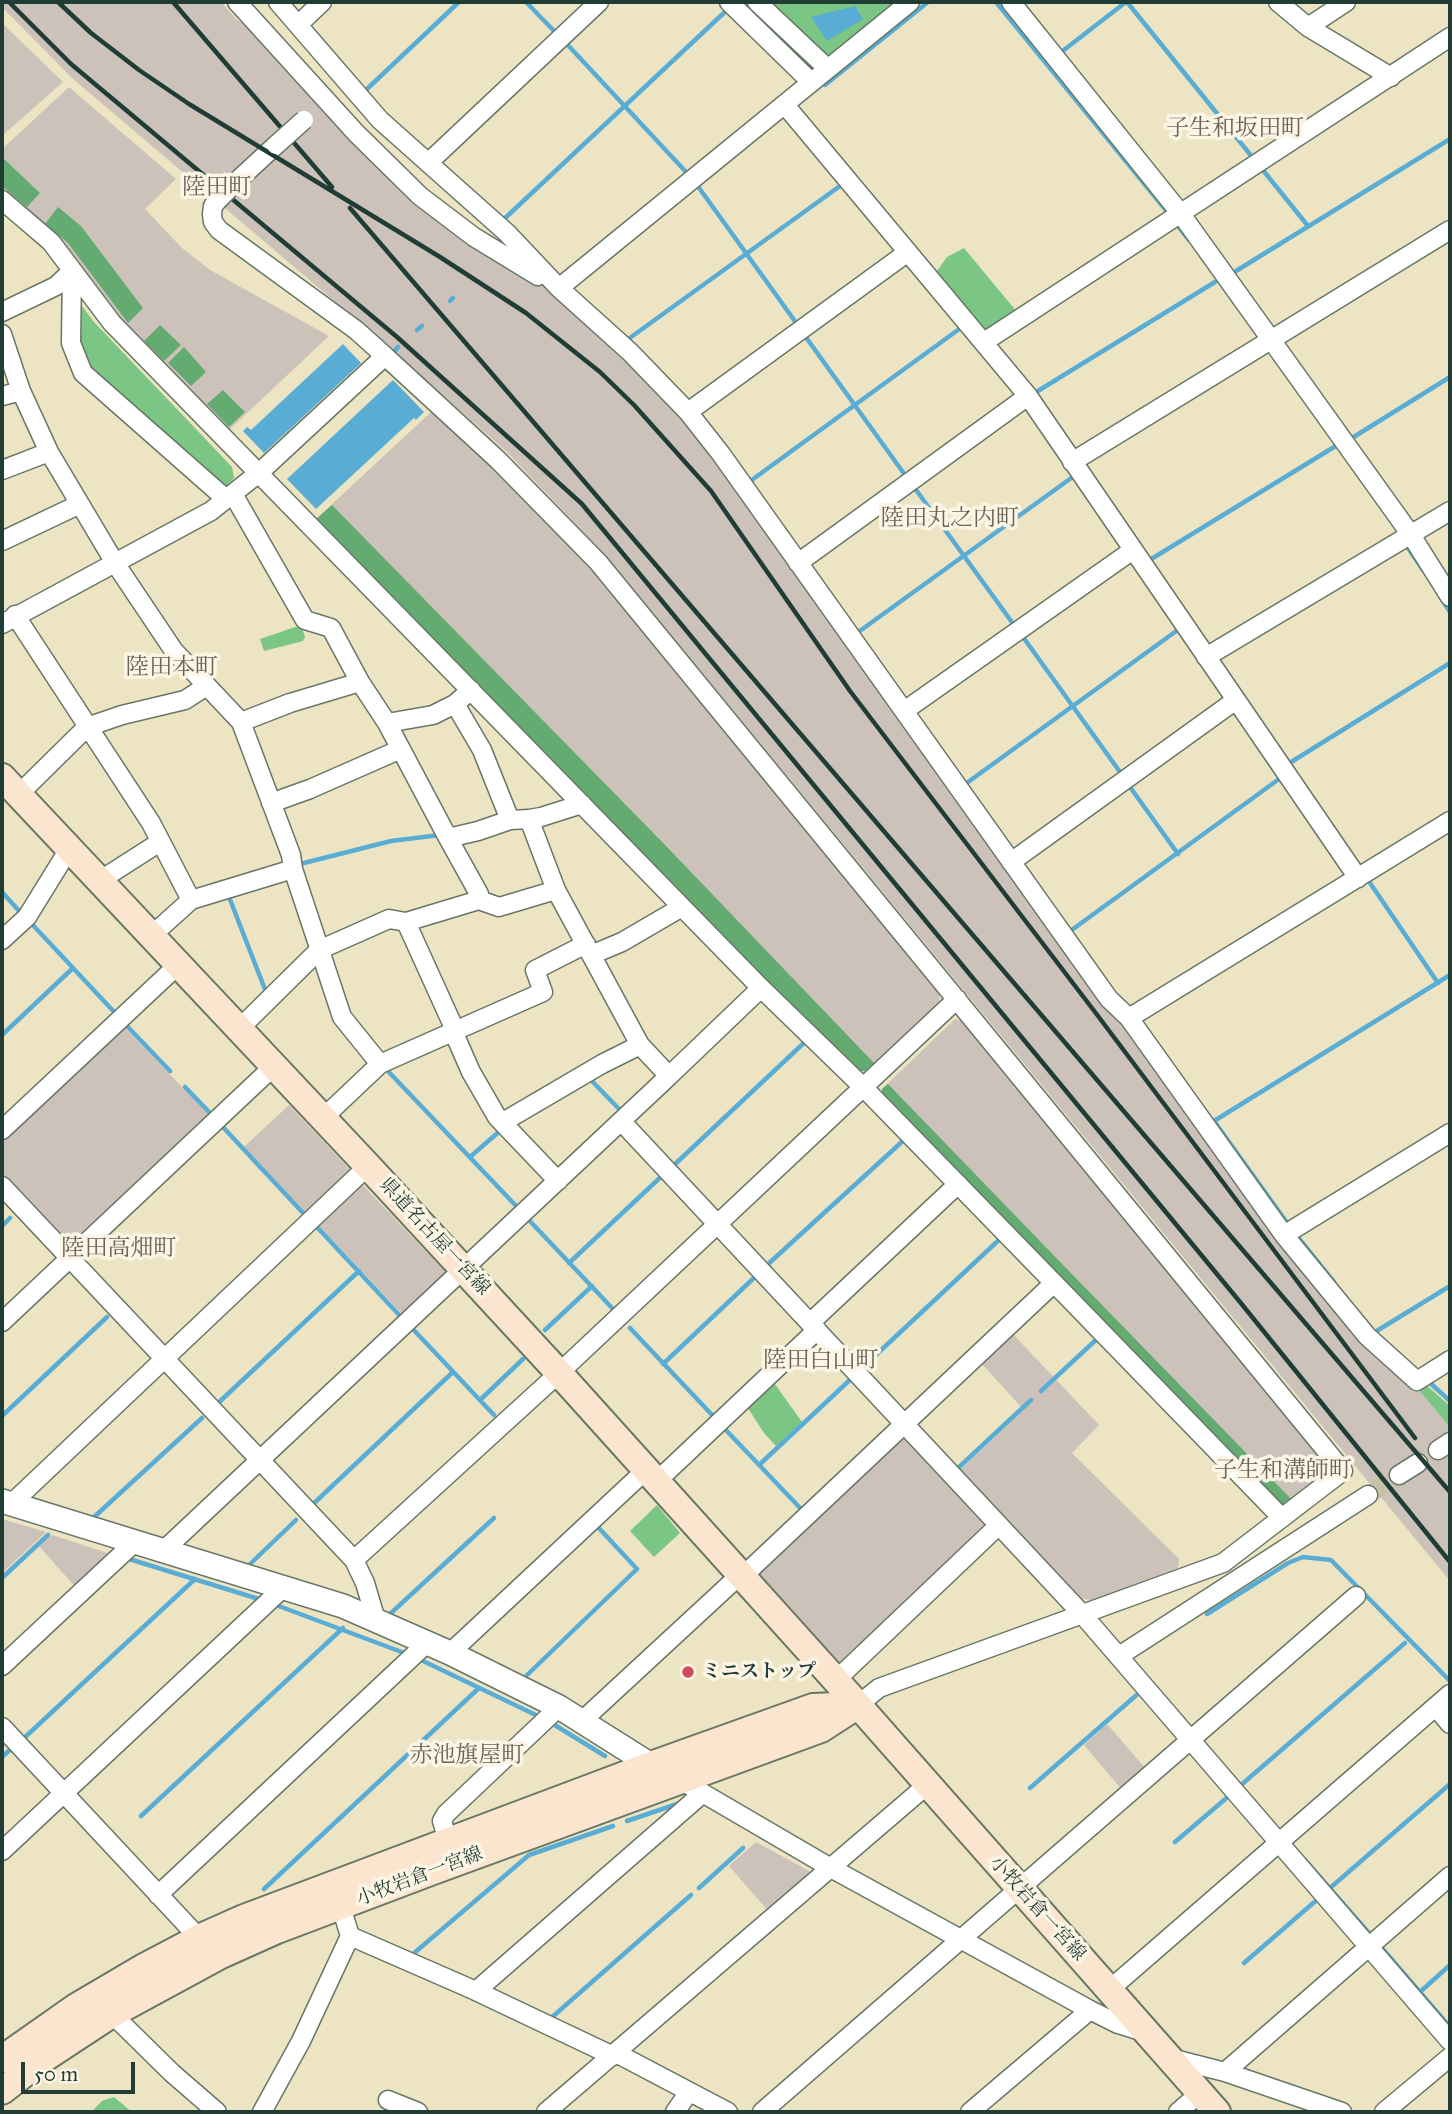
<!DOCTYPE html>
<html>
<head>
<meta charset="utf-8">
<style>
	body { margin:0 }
	#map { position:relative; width:1452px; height:2114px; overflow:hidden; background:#ede4c4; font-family:"IM FELL Great Primer",serif }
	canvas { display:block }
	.frame { position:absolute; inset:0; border:4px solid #1f3d34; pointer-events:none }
	.scale { position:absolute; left:21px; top:2062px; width:114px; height:32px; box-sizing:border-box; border:4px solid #1f3d34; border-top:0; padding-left:9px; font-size:21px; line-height:24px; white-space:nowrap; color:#1f3d34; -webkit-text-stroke:5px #fcf5e5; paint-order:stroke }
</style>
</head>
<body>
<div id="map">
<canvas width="1452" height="2114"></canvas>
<div class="frame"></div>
<div class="scale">50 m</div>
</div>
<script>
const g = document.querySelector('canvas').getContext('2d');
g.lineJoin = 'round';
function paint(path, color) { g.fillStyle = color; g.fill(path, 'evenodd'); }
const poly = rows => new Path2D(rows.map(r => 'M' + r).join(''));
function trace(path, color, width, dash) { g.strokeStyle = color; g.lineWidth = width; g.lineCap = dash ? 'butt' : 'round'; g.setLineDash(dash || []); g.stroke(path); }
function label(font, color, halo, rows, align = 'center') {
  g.font = font + ' "IM FELL Great Primer","Noto Serif JP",serif'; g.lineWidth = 7; g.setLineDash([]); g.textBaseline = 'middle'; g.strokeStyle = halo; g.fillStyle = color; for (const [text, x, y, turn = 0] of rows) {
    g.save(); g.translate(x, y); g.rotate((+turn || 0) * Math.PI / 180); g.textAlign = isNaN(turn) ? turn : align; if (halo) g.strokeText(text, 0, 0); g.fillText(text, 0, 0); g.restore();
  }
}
paint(poly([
	[2,2,221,2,237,20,251,26,445,222,558,295,681,412,1105,1002,1417,1388,1450,1427,1450,1581,607,557,506,451,380,340,72,78,2,7],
	[2,23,63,82,2,136],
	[69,87,176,179,145,209,182,248,210,270,329,336,229,430,118,317,65,244,2,189,2,149],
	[431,412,490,464,589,566,940,990,939,1001,865,1071,752,971,754,967,315,520],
	[955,1019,965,1021,1328,1463,1326,1474,1285,1505,882,1089],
	[122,1025,212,1118,73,1248,65,1247,2,1181,2,1138],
	[289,1105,354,1174,309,1216,244,1147],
	[357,1184,362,1184,447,1274,405,1317,316,1223],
	[1011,1332,1099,1425,1072,1453,1179,1559,1178,1568,1092,1600,1081,1599,960,1470,1024,1410,980,1362],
	[900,1435,908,1435,993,1526,841,1664,760,1574,760,1568],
	[2,1519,46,1532,2,1573],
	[52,1535,114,1555,78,1590,39,1546],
	[1107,1724,1147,1770,1123,1791,1084,1745],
	[756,1842,811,1872,811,1875,769,1912,729,1866]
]), '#cdc2b9');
paint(poly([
	[763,2,903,2,834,58,819,56],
	[964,248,1017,312,983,334,934,275,947,257],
	[82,306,94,322,232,467,234,478,223,489,90,370,79,344,77,308],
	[301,625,305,637,303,641,264,651,260,639],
	[772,1380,802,1422,776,1446,764,1433,746,1405],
	[1424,1383,1450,1406,1450,1427,1417,1388],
	[657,1505,680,1533,654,1557,630,1531],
	[114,2097,132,2112,91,2112,102,2101]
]), '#7bc684');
paint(poly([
	[2,157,40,193,27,207,2,186],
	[58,207,81,226,143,308,128,323,68,243,45,224],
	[160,325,181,345,164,361,144,341],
	[184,347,206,372,191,386,168,363],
	[223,390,245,412,229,427,207,404],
	[332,505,667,847,874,1063,865,1071,853,1072,752,971,754,967,315,520],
	[888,1084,1066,1268,1292,1500,1285,1505,1275,1504,882,1100,882,1089]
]), '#64ab72');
paint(poly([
	[855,6,863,19,827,41,811,17],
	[343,344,361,363,264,453,243,431,247,427,251,430],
	[393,380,424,412,416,420,414,418,316,509,287,479]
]), '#59add4');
trace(poly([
	[526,2,555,32],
	[742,2,779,39],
	[996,2,1169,214],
	[1127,2,1253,158],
	[565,42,687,173],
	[1060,53,1126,2],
	[820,80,825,85,928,2],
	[367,89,459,2],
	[1262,169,1308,226],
	[697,185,797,324],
	[502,221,727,10],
	[1178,226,1189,240],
	[1236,271,1450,139],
	[450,301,453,298],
	[417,330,422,326],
	[805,336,905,475],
	[627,340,840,186],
	[394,352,398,347],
	[1035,396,1033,394,1215,282],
	[1352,438,1450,377],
	[749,482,962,327],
	[914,487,1014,625],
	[1408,548,1423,570],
	[1148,561,1339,444],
	[1441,598,1450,612],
	[857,633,1074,476],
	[1023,637,1120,772],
	[1288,764,1450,663],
	[964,785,1179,629],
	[1130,787,1178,854],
	[300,864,391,841,440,835],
	[1368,880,1438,983],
	[2,892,21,913],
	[229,897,266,992],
	[30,922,117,1015],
	[1071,934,1069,932,1279,779],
	[125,1024,170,1071],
	[2,1035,73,968],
	[386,1069,519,1209],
	[588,1077,621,1111],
	[185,1087,212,1115],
	[221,1125,304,1214],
	[470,1157,501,1130],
	[673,1166,807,1040],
	[527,1218,613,1309],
	[1288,1224,1214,1121,1450,975],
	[315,1225,402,1318],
	[2,1226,10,1218],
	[1297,1236,1334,1282],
	[569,1263,664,1174],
	[766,1266,905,1139],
	[410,1326,494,1415],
	[630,1328,714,1417],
	[545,1330,592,1286],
	[1375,1332,1450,1286],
	[663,1364,757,1275],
	[862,1368,1001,1238],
	[1429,1382,1450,1401],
	[1041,1391,1098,1338],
	[480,1400,523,1359],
	[216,1405,359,1271],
	[2,1416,107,1317],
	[723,1427,803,1511],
	[759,1465,853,1377],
	[957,1469,1031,1400],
	[311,1506,453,1372],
	[93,1518,202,1418],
	[129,1559,262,1600],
	[247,1567,296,1520],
	[2,1578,48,1535],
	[276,1605,407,1654],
	[390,1614,494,1518],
	[1207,1614,1288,1563,1303,1557,1331,1560,1450,1681],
	[421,1660,540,1717],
	[525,1677,637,1569,596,1525],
	[553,1724,605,1756],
	[23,1739,195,1579],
	[2,1757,12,1748],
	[1241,1785,1405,1643],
	[1030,1788,1140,1692],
	[141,1816,343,1628],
	[627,1821,677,1804],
	[1175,1842,1230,1795],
	[1305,1860,1369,1933],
	[699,1888,743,1848],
	[1330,1888,1450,1784],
	[264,1889,479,1688],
	[1382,1948,1450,2027],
	[413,1954,529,1855,613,1826],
	[1244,1963,1319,1898],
	[1420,1992,1450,1965],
	[551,2018,691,1895]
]), '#59add4', 4.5);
trace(poly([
	[1368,1495,1399,1475]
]), '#c4c3a7', 18, [18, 9]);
const minor = poly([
	[237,2,356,133,420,196,474,237,538,276],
	[278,2,380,120,507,233,559,288,630,352,688,412,721,454,1109,999,1129,1018,1284,1235,1367,1336,1417,1381,1450,1360],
	[729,2,811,82],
	[757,2,827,68],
	[1011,2,1181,214,1411,535,1450,597],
	[1278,2,1308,27,1391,77],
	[299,24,322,2],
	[1308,27,1346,2],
	[785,105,1028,396,1358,878],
	[428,163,599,2],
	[237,181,276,145],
	[2,200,51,242,112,323,761,988,863,1087,1054,1283,743,1576],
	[72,271,71,343,83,373,226,499],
	[559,288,910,2],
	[2,312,56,286,72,271],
	[2,334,21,391,49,452,115,563,174,651,241,722,291,855,293,869,342,1017,380,1064],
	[984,342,1450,37],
	[385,356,498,460,598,562,1343,1471,1223,1563,879,1688,858,1705],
	[2,396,21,391],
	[688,412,908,252],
	[1072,462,1450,230],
	[2,470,49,452],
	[2,541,80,504],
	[798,563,1028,396],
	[15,615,151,823,191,900],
	[2,624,211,511,260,472,385,356,356,330,219,230,213,222,212,214,213,206,218,200],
	[1206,657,1450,511],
	[471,690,455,704,482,750,510,820],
	[904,711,1133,550],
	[241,722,290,703,360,682],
	[387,723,433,715,455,704],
	[18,795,87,727,122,715,185,700,205,687],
	[271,803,310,789,401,749],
	[529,819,541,817,582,804],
	[448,838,479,894,479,900],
	[1011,862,1236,700],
	[99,881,160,842],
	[406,922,455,1030],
	[151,936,191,900,293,869],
	[2,940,27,917,69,849],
	[591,955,622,942,682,907],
	[1129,1018,1450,821],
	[239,1029,319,950,389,919,406,922,479,900,499,907,556,890],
	[453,1031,471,1072,497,1117,558,1181],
	[669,1076,761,988],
	[323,1118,380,1064,543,992,535,970,586,944],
	[621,1121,1082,1614,1450,2041],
	[503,1122,602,1064,640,1045],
	[2,1130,178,965],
	[2,1186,354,1560,365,1583,376,1620],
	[1284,1235,1450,1133],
	[1054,1283,1282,1518],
	[2,1322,274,1066],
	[810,1323,958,1184],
	[1438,1450,1450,1442],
	[1399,1475,1418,1463],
	[657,1481,817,1330],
	[11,1504,368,1166],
	[163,1551,669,1076,640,1045,556,890,529,819,510,820,478,831,448,838,387,723,360,682,331,628,305,620,233,494],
	[354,1560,559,1373,957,999],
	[450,1653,647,1469],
	[1119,1656,1368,1495],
	[2,1666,135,1542],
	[836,1680,999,1525],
	[1436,1707,1450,1724],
	[583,1720,741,1574],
	[2,1727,199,1938],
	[682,1781,831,1868,1090,2010,1118,2024,1144,2032],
	[448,1841,442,1821,446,1814,559,1707],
	[2,1851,283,1588],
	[158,1895,427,1643],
	[338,1897,350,1936,476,1991,613,2056],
	[1109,1990,1450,1694],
	[476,1991,703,1793],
	[112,2014,172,2073,217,2112],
	[616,2053,728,2112],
	[1170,2058,1225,2072,1342,2112],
	[1225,2072,1450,1876],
	[388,2100,418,2112],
	[262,2112,301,2041,350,1936],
	[546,2112,927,1785],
	[675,2112,689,2092],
	[762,2112,1356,1596],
	[970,2112,1090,2010],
	[1178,2112,1200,2093],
	[1384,2112,1450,2057]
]);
const tertiary = poly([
	[2,1501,343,1606,450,1653,559,1707,651,1765]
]);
const secondary = poly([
	[2,777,368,1166,559,1373,858,1705,1217,2112],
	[2,2059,76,2007,144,1967,199,1938,244,1918,651,1765,813,1707,858,1705],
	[2,2091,42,2060,112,2014,219,1956,277,1930,433,1871,821,1729,858,1705]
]);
trace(minor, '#677766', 21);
trace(tertiary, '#677766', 26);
trace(secondary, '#677766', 30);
trace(minor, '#fff', 18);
trace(tertiary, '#fff', 23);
trace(secondary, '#fce5cf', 26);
trace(poly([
	[9,2,71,64,397,337,582,504,1240,1302,1450,1562],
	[58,2,91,33,139,70,189,104,440,257,526,313,600,372,634,405,711,491,850,691,1098,1016,1415,1438],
	[173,2,332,187],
	[350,208,1450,1492]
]), '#1f3d34', 4.5);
const minorBridge = poly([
	[276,145,304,120],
	[218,200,237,181]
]);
trace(minorBridge, '#677766', 21, []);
trace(minorBridge, '#fff', 18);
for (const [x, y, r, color] of [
	[688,1672,7,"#d1495b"]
]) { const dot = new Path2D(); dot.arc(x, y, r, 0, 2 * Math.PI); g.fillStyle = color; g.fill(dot); trace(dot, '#fcf5e5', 2.5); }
label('19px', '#1f3d34', '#fcf5e5', [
	["県道名古屋一宮線",434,1237,47],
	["小牧岩倉一宮線",420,1877,-21],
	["小牧岩倉一宮線",1037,1909,48]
]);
label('bold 19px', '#1f3d34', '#fcf5e5', [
	["ミニストップ",702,1672]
], 'left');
label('23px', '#686557', '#fcf5e5', [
	["子生和坂田町",1235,129],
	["陸田町",217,188],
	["陸田丸之内町",950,519],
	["陸田本町",172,668],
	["陸田高畑町",119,1249],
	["陸田白山町",821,1361],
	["子生和溝師町",1283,1471],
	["赤池旗屋町",467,1756]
]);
</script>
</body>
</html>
